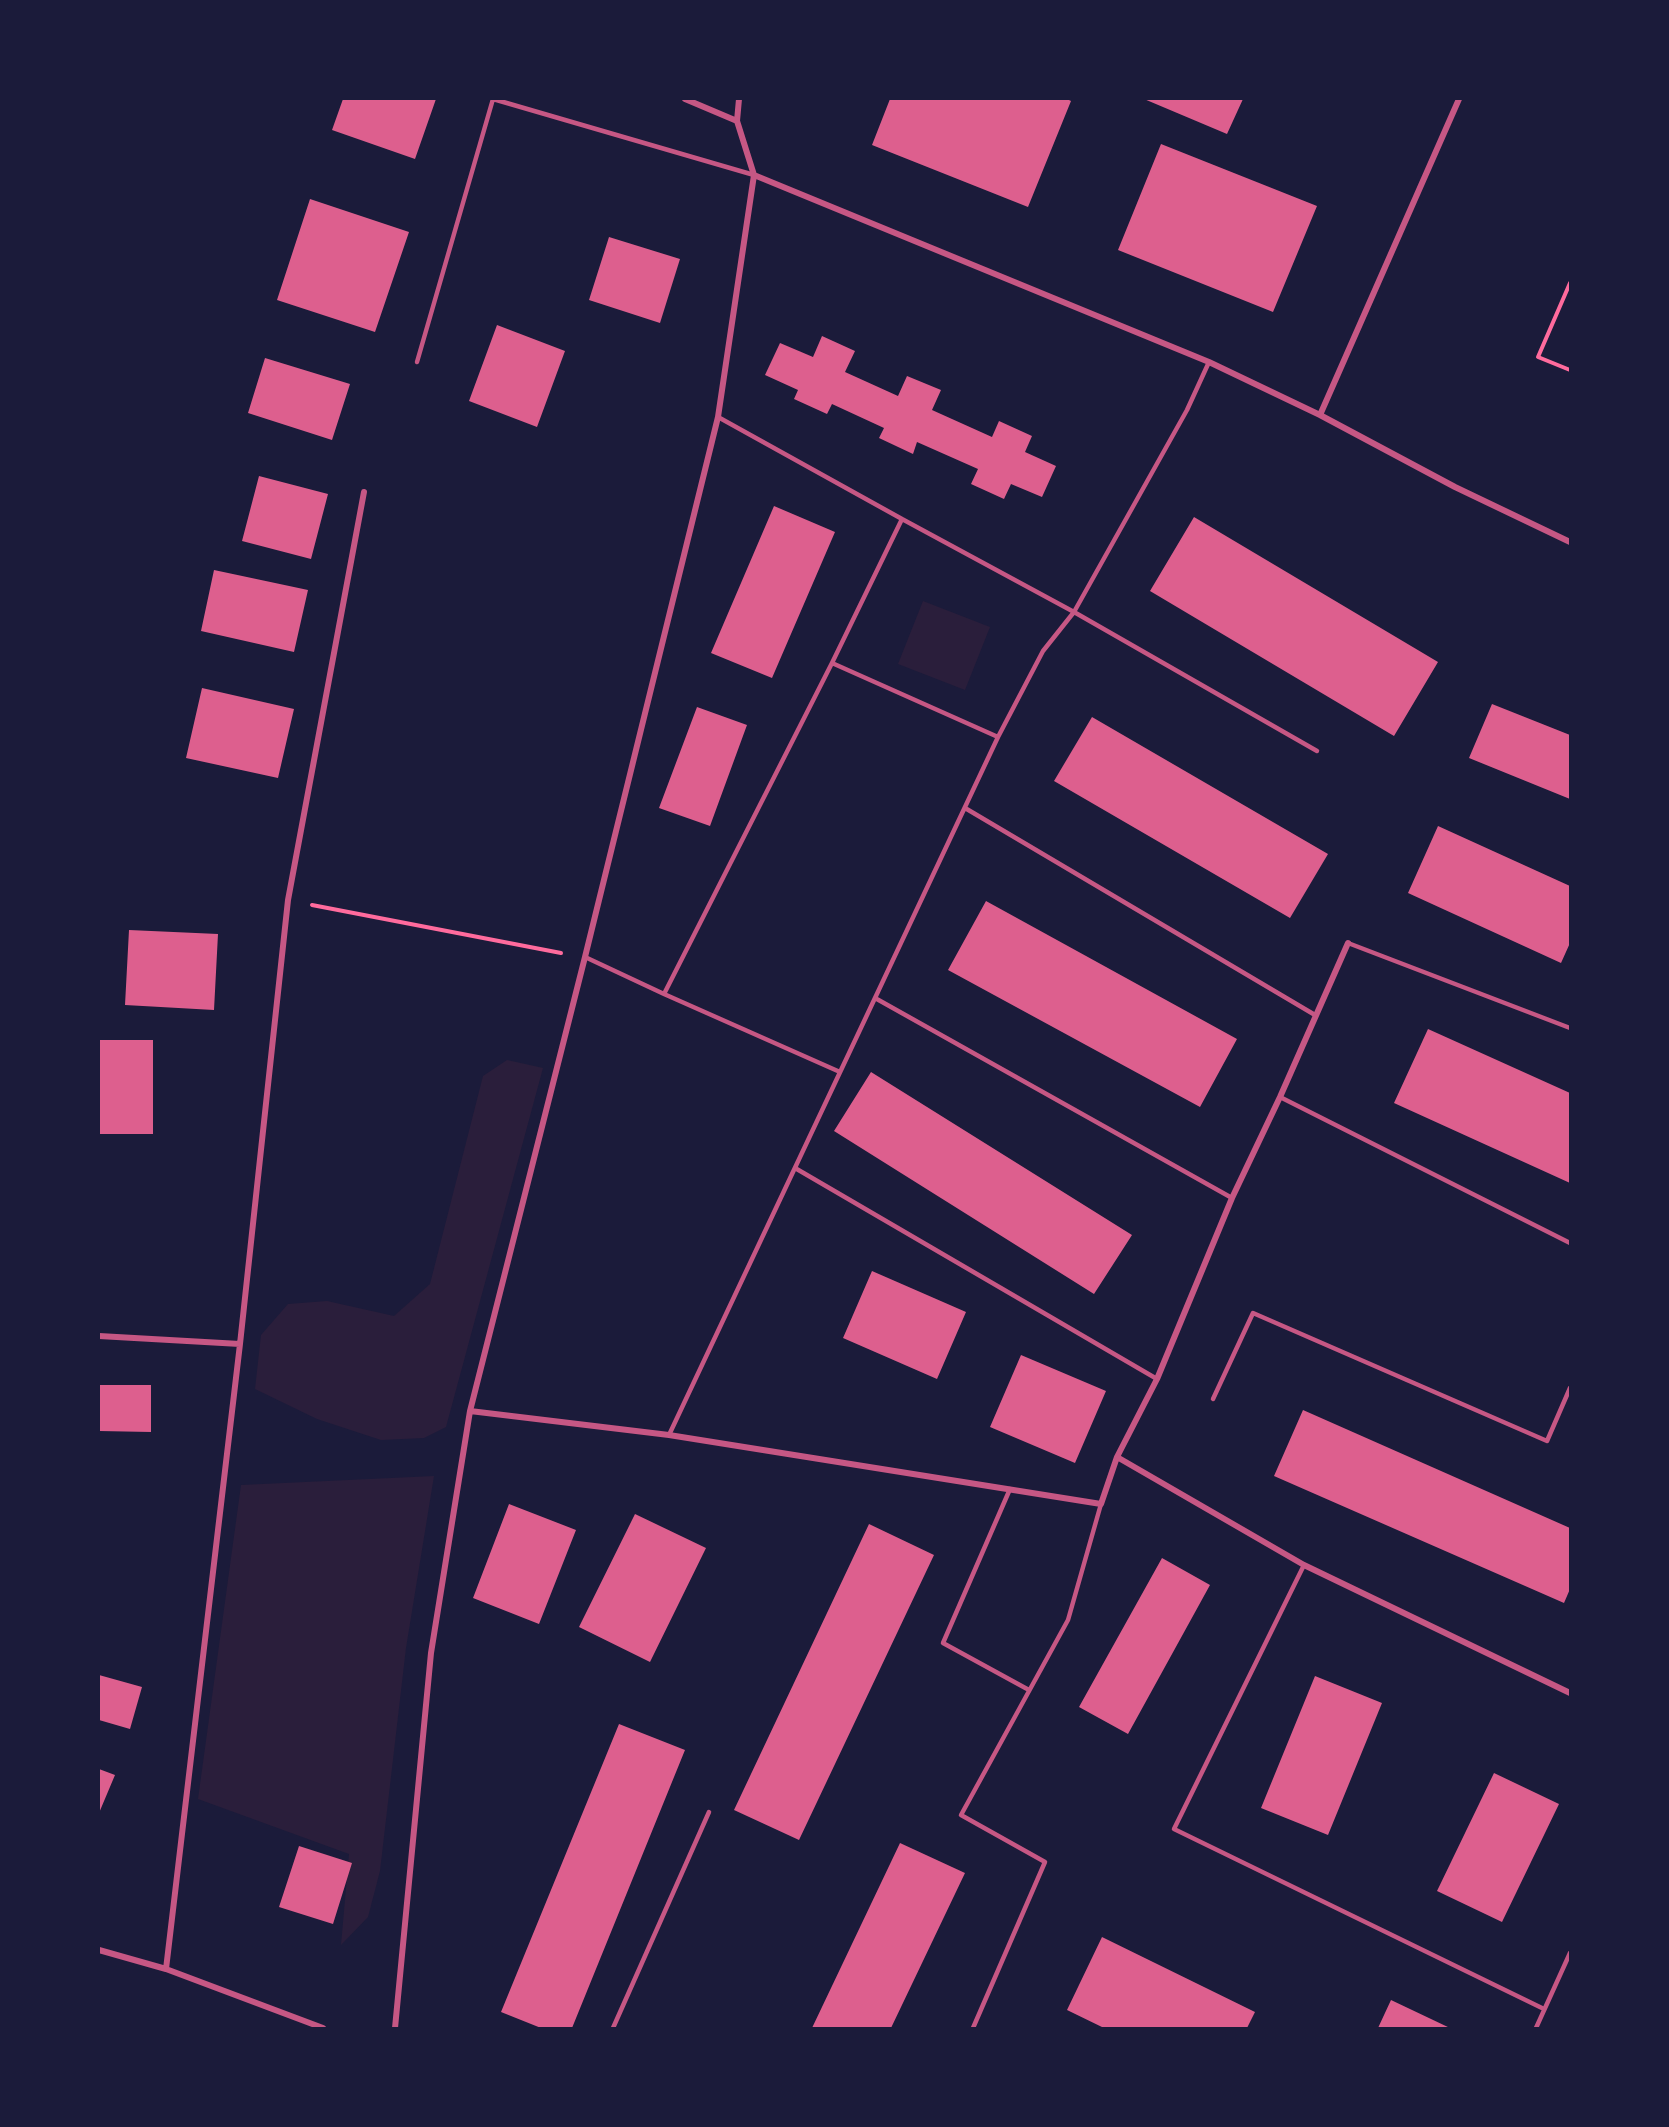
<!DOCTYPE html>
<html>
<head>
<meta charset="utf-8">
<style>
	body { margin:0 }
	#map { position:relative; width:1669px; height:2127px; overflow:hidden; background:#1b1b3a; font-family:Arial,sans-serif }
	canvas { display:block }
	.frame { position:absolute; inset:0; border:100px solid #1b1b3a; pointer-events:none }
</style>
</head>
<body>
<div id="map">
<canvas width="1669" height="2127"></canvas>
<div class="frame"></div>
</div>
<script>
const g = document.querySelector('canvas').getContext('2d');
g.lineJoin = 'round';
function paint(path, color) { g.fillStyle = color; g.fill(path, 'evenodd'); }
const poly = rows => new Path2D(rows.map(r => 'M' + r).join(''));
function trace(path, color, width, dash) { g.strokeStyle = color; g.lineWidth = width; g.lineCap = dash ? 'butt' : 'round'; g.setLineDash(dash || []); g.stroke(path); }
paint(poly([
	[923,601,990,627,965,690,898,664],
	[507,1060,543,1068,446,1427,424,1438,381,1440,317,1419,255,1389,261,1335,288,1304,327,1301,394,1316,430,1284,483,1076],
	[434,1476,406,1648,380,1871,368,1917,341,1945,349,1854,198,1799,241,1485]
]), '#2a1e3b');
paint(poly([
	[343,99,436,99,415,159,332,130],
	[890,99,1067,99,1071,101,1028,207,872,145],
	[1144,99,1243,99,1227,134],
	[1161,144,1317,206,1273,312,1118,250],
	[310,199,409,232,375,332,277,300],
	[609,237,680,259,660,323,589,300],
	[497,325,565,351,537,427,469,401],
	[822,336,855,351,845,372,898,396,907,376,941,390,932,410,992,437,999,421,1032,436,1025,452,1056,466,1042,497,1011,484,1004,499,971,484,978,469,917,442,913,454,879,438,884,428,832,404,827,414,794,399,798,390,765,375,780,343,813,357],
	[265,358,350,384,332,440,248,413],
	[259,476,328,494,311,559,242,541],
	[774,506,835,532,772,678,711,653],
	[1194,517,1438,662,1394,736,1150,591],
	[214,570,308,590,294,652,201,631],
	[202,688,294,709,278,778,186,758],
	[1492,704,1570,735,1570,799,1469,758],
	[697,707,747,725,710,826,659,808],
	[1092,717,1328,854,1290,918,1054,781],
	[1438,826,1570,886,1570,943,1561,963,1408,893],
	[986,901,1237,1039,1200,1107,948,970],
	[129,930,218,934,214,1010,125,1005],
	[1428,1029,1570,1093,1570,1183,1394,1103],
	[99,1040,153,1040,153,1134,99,1134],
	[871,1072,1132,1235,1094,1294,834,1131],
	[872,1271,966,1312,937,1379,843,1338],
	[1021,1355,1106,1391,1075,1463,990,1427],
	[99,1385,151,1385,151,1432,99,1431],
	[1303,1410,1570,1528,1570,1589,1564,1603,1274,1476],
	[509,1504,576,1530,539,1624,473,1598],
	[635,1514,706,1548,650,1662,579,1627],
	[869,1524,934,1555,799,1840,734,1810],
	[1162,1558,1210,1585,1128,1734,1079,1707],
	[99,1675,142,1687,130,1729,99,1720],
	[1315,1676,1382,1703,1328,1835,1261,1808],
	[619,1724,685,1750,572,2028,541,2028,501,2012],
	[99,1769,115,1775,99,1813],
	[1494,1773,1559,1804,1502,1922,1437,1891],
	[900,1843,965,1873,891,2028,812,2028],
	[299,1846,352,1863,333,1924,279,1907],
	[1102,1937,1255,2012,1247,2028,1104,2028,1067,2010],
	[1391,2000,1450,2028,1378,2028]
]), '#dd5f8e');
trace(poly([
	[1570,283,1538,357,1570,370],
	[312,905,561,953]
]), '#ff6b9d', 4);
trace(poly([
	[417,362,493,99,754,175],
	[718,417,902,519],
	[832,663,998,737],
	[965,808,1315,1015],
	[1348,943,1570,1028],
	[585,957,664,994,832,663,902,519,1074,612,1187,410,1209,362],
	[664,994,840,1072],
	[1280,1097,1570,1243],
	[795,1168,1157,1379],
	[1232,1198,875,998,998,737,1043,651,1074,612,1317,751],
	[1213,1399,1253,1313,1547,1441,1570,1388],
	[669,1435,875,998],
	[1010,1489,943,1643,1029,1690],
	[1304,1565,1174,1829,1544,2009],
	[613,2028,709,1812],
	[973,2028,1045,1862,961,1815,1068,1620,1101,1504],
	[1536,2028,1570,1953]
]), '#c65784', 4.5);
trace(poly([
	[685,99,737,121],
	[754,175,1209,362,1320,415,1455,487,1570,542],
	[1320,415,1459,99],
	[99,1336,240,1344],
	[470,1411,669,1435,1101,1504,1117,1457,1157,1379,1232,1198,1280,1097,1348,943],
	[1117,1457,1304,1565,1570,1693],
	[99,1950,166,1969,323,2028],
	[166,1969,240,1344,288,900,364,492],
	[395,2028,431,1653,470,1411,585,957,718,417,754,175,737,121,739,99]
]), '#c65784', 6);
</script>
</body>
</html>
